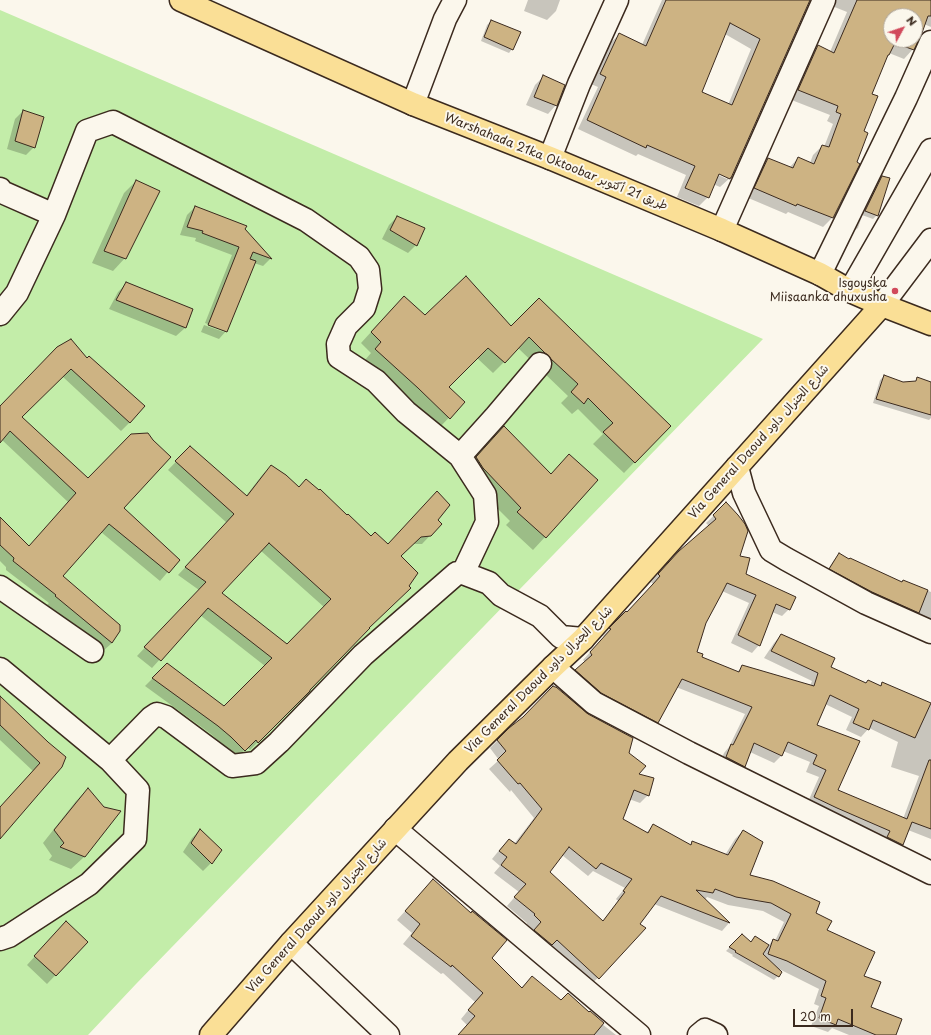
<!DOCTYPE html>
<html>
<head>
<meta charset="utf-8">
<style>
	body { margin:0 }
	#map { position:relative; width:931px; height:1035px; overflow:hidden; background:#fbf7ec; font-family:"Playpen Sans",sans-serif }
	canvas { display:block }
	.north { position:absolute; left:883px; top:8px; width:40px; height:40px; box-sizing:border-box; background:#fbf7ec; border:1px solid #aea59a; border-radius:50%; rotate:50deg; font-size:11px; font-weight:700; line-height:16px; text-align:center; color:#3b2a1e }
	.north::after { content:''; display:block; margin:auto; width:14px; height:18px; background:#d1495b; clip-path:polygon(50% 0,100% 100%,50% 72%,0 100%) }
	.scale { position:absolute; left:793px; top:1009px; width:60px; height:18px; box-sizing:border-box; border:2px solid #3b2a1e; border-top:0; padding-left:5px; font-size:12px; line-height:14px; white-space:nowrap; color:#3b2a1e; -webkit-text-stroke:3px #fbf7ec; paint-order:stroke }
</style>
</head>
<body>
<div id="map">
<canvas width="931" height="1035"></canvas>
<div class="north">N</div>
<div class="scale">20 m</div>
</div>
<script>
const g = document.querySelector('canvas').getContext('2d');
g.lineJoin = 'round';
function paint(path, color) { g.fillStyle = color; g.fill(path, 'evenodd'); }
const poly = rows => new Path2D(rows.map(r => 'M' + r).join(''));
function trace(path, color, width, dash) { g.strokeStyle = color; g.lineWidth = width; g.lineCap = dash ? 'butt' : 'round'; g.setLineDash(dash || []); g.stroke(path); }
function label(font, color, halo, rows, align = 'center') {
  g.font = font + ' "Playpen Sans","Playpen Sans Arabic",sans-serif'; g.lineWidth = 4; g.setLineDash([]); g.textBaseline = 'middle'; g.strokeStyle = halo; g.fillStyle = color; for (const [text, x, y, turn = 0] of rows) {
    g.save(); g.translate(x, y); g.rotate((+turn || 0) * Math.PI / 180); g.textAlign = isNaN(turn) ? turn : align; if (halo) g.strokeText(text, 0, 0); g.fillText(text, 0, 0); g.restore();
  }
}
paint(poly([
	[0,10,763,339,136,984,88,1035,0,1035]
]), '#c3eda9');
paint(poly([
	[528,0,560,0,556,11,547,20,524,11],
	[662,0,783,0,731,177,720,187,713,184,708,197,699,206,677,197,686,175,638,154,636,156,578,129,598,87,591,84,610,43,620,34,642,45],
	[725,34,751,49,728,105,700,92],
	[715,171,727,177,727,179,714,173],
	[825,0,931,0,931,27,924,24,913,49,904,59,889,53,885,58,870,94,833,217,823,227,788,212,786,214,746,197,759,168,768,159,789,168,798,158,810,163,813,155,822,146,824,147,833,124,827,121,830,115,789,99,809,56,818,47,830,52,847,12,832,6],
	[891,16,915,16,915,40,891,40],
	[491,21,512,49,509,53,481,41,487,25],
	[543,77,556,105,548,114,526,105,535,85],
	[23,111,34,147,26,155,7,149,15,119],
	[882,177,877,215,873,219,862,215,878,181],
	[136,181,125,258,113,271,92,263,124,193],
	[195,207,244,229,270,259,263,266,254,263,226,331,219,339,201,332,204,325,224,332,224,330,205,323,232,255,195,241,196,238,180,235,187,215],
	[862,216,858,228,854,231,861,217],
	[397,217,416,245,408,253,382,239,389,225],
	[127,283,192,310,185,328,176,336,109,309,118,292],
	[539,300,670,426,624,473,593,444,603,434,578,409,572,414,561,403,568,396,518,348,493,373,477,358,448,387,464,402,438,429,407,398,406,398,365,360,371,353,361,343,393,308,425,316,511,328],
	[58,348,130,422,121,431,62,376,21,417,88,479,123,508,178,560,160,581,101,532,61,576,119,631,112,643,103,651,47,605,49,603,6,570,6,567,0,561,0,519,29,547,68,502,1,439,0,441,0,407],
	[884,376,903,383,931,390,931,418,929,420,873,403,880,380],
	[504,427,545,537,533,550,506,525,510,521,470,481,464,470],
	[190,447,246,496,263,474,271,467,299,488,371,537,388,545,436,520,441,524,422,544,412,544,400,557,368,628,309,690,250,750,247,747,237,758,223,745,211,734,145,686,167,664,224,708,265,666,200,615,152,668,137,656,199,590,178,575,227,523,168,470],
	[260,550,324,607,287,645,221,593],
	[726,504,744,574,789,609,782,616,772,612,759,645,752,653,731,643,749,603,722,591,705,623,696,653,701,658,737,672,743,666,810,686,812,681,764,658,774,643,781,635,829,668,865,684,880,686,883,683,931,704,931,839,908,830,902,844,894,852,807,804,819,777,806,772,810,762,783,751,781,756,774,763,750,752,744,766,736,773,719,765,724,753,729,747,745,714,676,687,657,722,650,729,569,678,585,662,583,660,604,637,603,636,626,612,627,613,653,584,651,582,671,560,709,526,706,523],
	[825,704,852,717,846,730,861,737,869,728,898,742,891,767,919,776,903,819,837,791,815,725],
	[839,554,849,560,902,583,903,581,931,592,931,627,824,575,834,560],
	[0,698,47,743,65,758,0,836,0,808,33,771,0,740],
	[509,729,628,753,637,774,648,795,640,803,629,799,622,819,646,833,653,826,690,845,693,842,725,855,735,839,743,831,749,875,814,913,826,930,863,976,869,1007,895,1035,849,1035,832,1028,828,1032,811,1026,819,1006,814,1004,819,989,777,968,778,976,774,980,732,956,733,955,726,951,742,935,750,943,768,946,773,940,775,941,784,922,763,911,728,905,707,897,705,900,729,923,722,931,654,904,639,924,644,928,590,986,527,938,534,931,527,924,527,923,507,906,519,892,494,873,500,866,492,859,501,848,509,840,514,844,534,818,511,790,510,792,489,769,499,760,490,748],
	[562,855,588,876,593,871,625,888,616,899,618,901,602,922,549,872],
	[88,789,103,808,119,812,84,857,71,869,49,860,52,856,43,843,76,801],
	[200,830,221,850,211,863,203,871,183,852,192,838],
	[425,889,521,988,532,977,561,1001,602,1024,616,1035,458,1035,467,1025,461,1019,475,1002,443,973,441,974,403,944,412,933,397,920],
	[58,931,87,942,47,984,27,965]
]), '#0003');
const building = poly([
	[666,0,810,0,731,178,730,178,730,179,719,174,709,198,685,188,695,166,647,145,646,148,587,120,606,77,600,74,619,33,646,46,666,0],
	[730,23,760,39,732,105,702,92,730,23],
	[857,0,931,0,931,16,928,16,922,33,914,50,895,43,889,55,888,55,872,94,878,96,864,131,868,133,857,162,860,164,833,218,797,204,796,206,754,188,768,158,793,168,798,157,814,164,822,145,829,147,841,114,836,112,838,106,798,90,818,45,834,53,857,0],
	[891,16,915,16,915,40,891,40,891,16],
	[491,20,521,32,513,50,484,37,491,20],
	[543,75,565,85,557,106,534,97,543,75],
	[23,110,44,117,35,148,15,141,23,110],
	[882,176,890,178,878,216,865,211,882,176],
	[136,180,160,191,126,259,104,251,136,180],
	[195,206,247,226,245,229,272,259,253,252,250,259,256,261,227,332,208,325,239,247,202,233,203,231,187,227,195,206],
	[397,216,425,228,417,246,390,230,397,216],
	[466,276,511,326,539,298,671,426,635,463,603,432,613,423,588,398,584,404,571,392,578,384,551,359,548,355,545,353,529,337,505,363,488,348,449,387,465,402,450,419,418,388,375,349,381,342,371,332,404,296,425,315,466,276],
	[126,282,193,309,186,328,116,300,126,282],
	[71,339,87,358,89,356,145,406,130,423,71,369,22,417,88,478,131,434,148,433,153,440,171,457,124,508,180,560,169,573,109,524,63,576,120,625,120,631,112,643,55,596,56,595,13,561,14,558,0,545,0,517,29,546,76,493,10,431,0,443,0,406,57,347,71,339],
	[884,375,903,382,916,381,917,377,931,382,931,415,876,399,884,375],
	[504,426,551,474,569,454,598,480,546,538,517,512,521,508,483,468,476,457,504,426],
	[190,446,247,496,271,465,286,475,299,487,306,479,319,490,320,489,347,515,348,514,371,536,375,532,388,544,437,491,450,505,438,520,442,524,431,536,421,537,401,556,418,573,409,586,411,588,369,628,370,628,310,690,310,691,258,743,256,740,245,751,231,737,218,726,152,678,167,663,224,706,272,658,208,608,161,661,144,647,206,582,185,567,234,514,175,461,190,446],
	[269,543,331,599,287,644,222,593,269,543],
	[726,502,738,515,745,524,748,531,740,556,750,558,746,574,796,597,790,610,776,604,760,646,738,635,756,595,727,583,721,595,706,623,697,652,703,654,702,657,739,672,742,665,814,686,818,673,771,651,781,634,835,658,831,667,866,683,868,680,881,686,882,682,931,703,915,738,873,720,869,730,853,723,859,709,830,695,817,725,860,741,838,790,907,819,929,760,931,760,931,829,912,822,903,845,887,837,890,831,837,808,814,797,826,770,813,764,817,755,788,742,782,756,754,743,745,767,726,757,731,744,733,745,752,707,682,679,658,723,601,693,575,670,592,655,590,652,611,629,609,628,626,611,627,612,653,584,660,576,658,574,679,551,716,519,713,515,726,502],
	[839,553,849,559,850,558,902,582,903,580,928,590,919,613,872,592,829,569,839,553],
	[553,686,555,687,556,687,588,714,633,738,629,753,646,766,639,774,654,778,649,796,634,790,623,819,648,833,653,824,691,845,692,841,728,855,743,830,763,842,750,875,773,881,820,902,816,913,832,921,827,930,875,952,864,976,881,982,871,1007,902,1019,896,1035,876,1035,838,1019,836,1025,819,1018,826,998,821,996,826,981,787,961,768,954,773,939,778,941,791,914,771,903,736,897,715,889,713,893,696,890,730,923,661,896,640,924,646,928,599,979,557,940,552,945,534,930,541,922,534,915,535,914,514,897,526,884,501,865,507,857,499,851,509,839,516,844,542,809,520,783,518,784,497,760,506,751,497,740,509,728,523,717,553,686],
	[569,847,596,869,601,863,632,879,623,891,625,892,603,921,550,872,569,847],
	[0,696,48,742,66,757,62,767,0,839,0,807,40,763,0,725,0,696],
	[88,788,104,807,121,811,85,857,60,847,64,843,54,830,88,788],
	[200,829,222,850,212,864,191,843,200,829],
	[433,879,471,913,472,911,507,940,492,958,522,988,532,976,561,1000,568,993,589,1012,590,1011,604,1023,594,1035,458,1035,475,1016,468,1010,483,993,452,965,451,967,411,936,420,924,405,911,433,879],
	[66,921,88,942,56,976,34,956,66,921],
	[742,934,751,942,755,936,769,945,763,954,782,972,779,977,735,952,736,951,729,947,742,934]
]);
paint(building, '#cdb383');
trace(building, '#3b2a1e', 1);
const minor = poly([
	[413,104,445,19,455,0],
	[550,158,579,84,617,0],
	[0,189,2,192,54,215],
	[722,230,824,0],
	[820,274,906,98,931,42],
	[850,291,931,150],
	[882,305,931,240],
	[0,314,17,293,54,215,87,131,113,122,306,220,359,257,368,270,370,289,364,308,346,326,338,344,339,357,376,381,406,412,460,456,485,495,487,522,463,573],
	[460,456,496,416,540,364],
	[737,467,744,493,771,550,786,559,866,603,931,632],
	[0,587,92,651],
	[553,667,594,703,689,753,931,873],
	[0,669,110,760,138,790,135,839,89,884,9,936,0,939],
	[110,760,151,718,157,714,166,717,232,766,256,763,279,742,363,655,457,573,463,573,489,583,501,595,540,616,561,637,583,639],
	[395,829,639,1035],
	[291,943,388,1035],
	[699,1035,705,1030,716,1035]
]);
const major = poly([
	[181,0,413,104,550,158,722,230,820,274,850,291,882,305,931,324],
	[211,1035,291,943,458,761,553,667,583,639,882,305]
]);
trace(minor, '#3b2a1e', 25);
trace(major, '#3b2a1e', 25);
trace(minor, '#fbf7ec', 22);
trace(major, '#fadf96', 22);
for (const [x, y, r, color] of [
	[895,291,4,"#d1495b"]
]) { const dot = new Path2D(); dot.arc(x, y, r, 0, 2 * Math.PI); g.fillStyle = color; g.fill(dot); trace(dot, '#fbf7ec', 1.5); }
label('12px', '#3b2a1e', '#fbf7ec', [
	["Warshahada 21ka Oktoobar طريق 21 أكتوبر",556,162,22],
	["Via General Daoud شارع الجنرال داود",759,442,-48],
	["Via General Daoud شارع الجنرال داود",539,680,-45],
	["Via General Daoud شارع الجنرال داود",317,916,-48]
]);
label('12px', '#3b2a1e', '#fbf7ec', [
	["Isgoyska",887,284],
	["Miisaanka dhuxusha",887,298]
], 'right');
</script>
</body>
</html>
